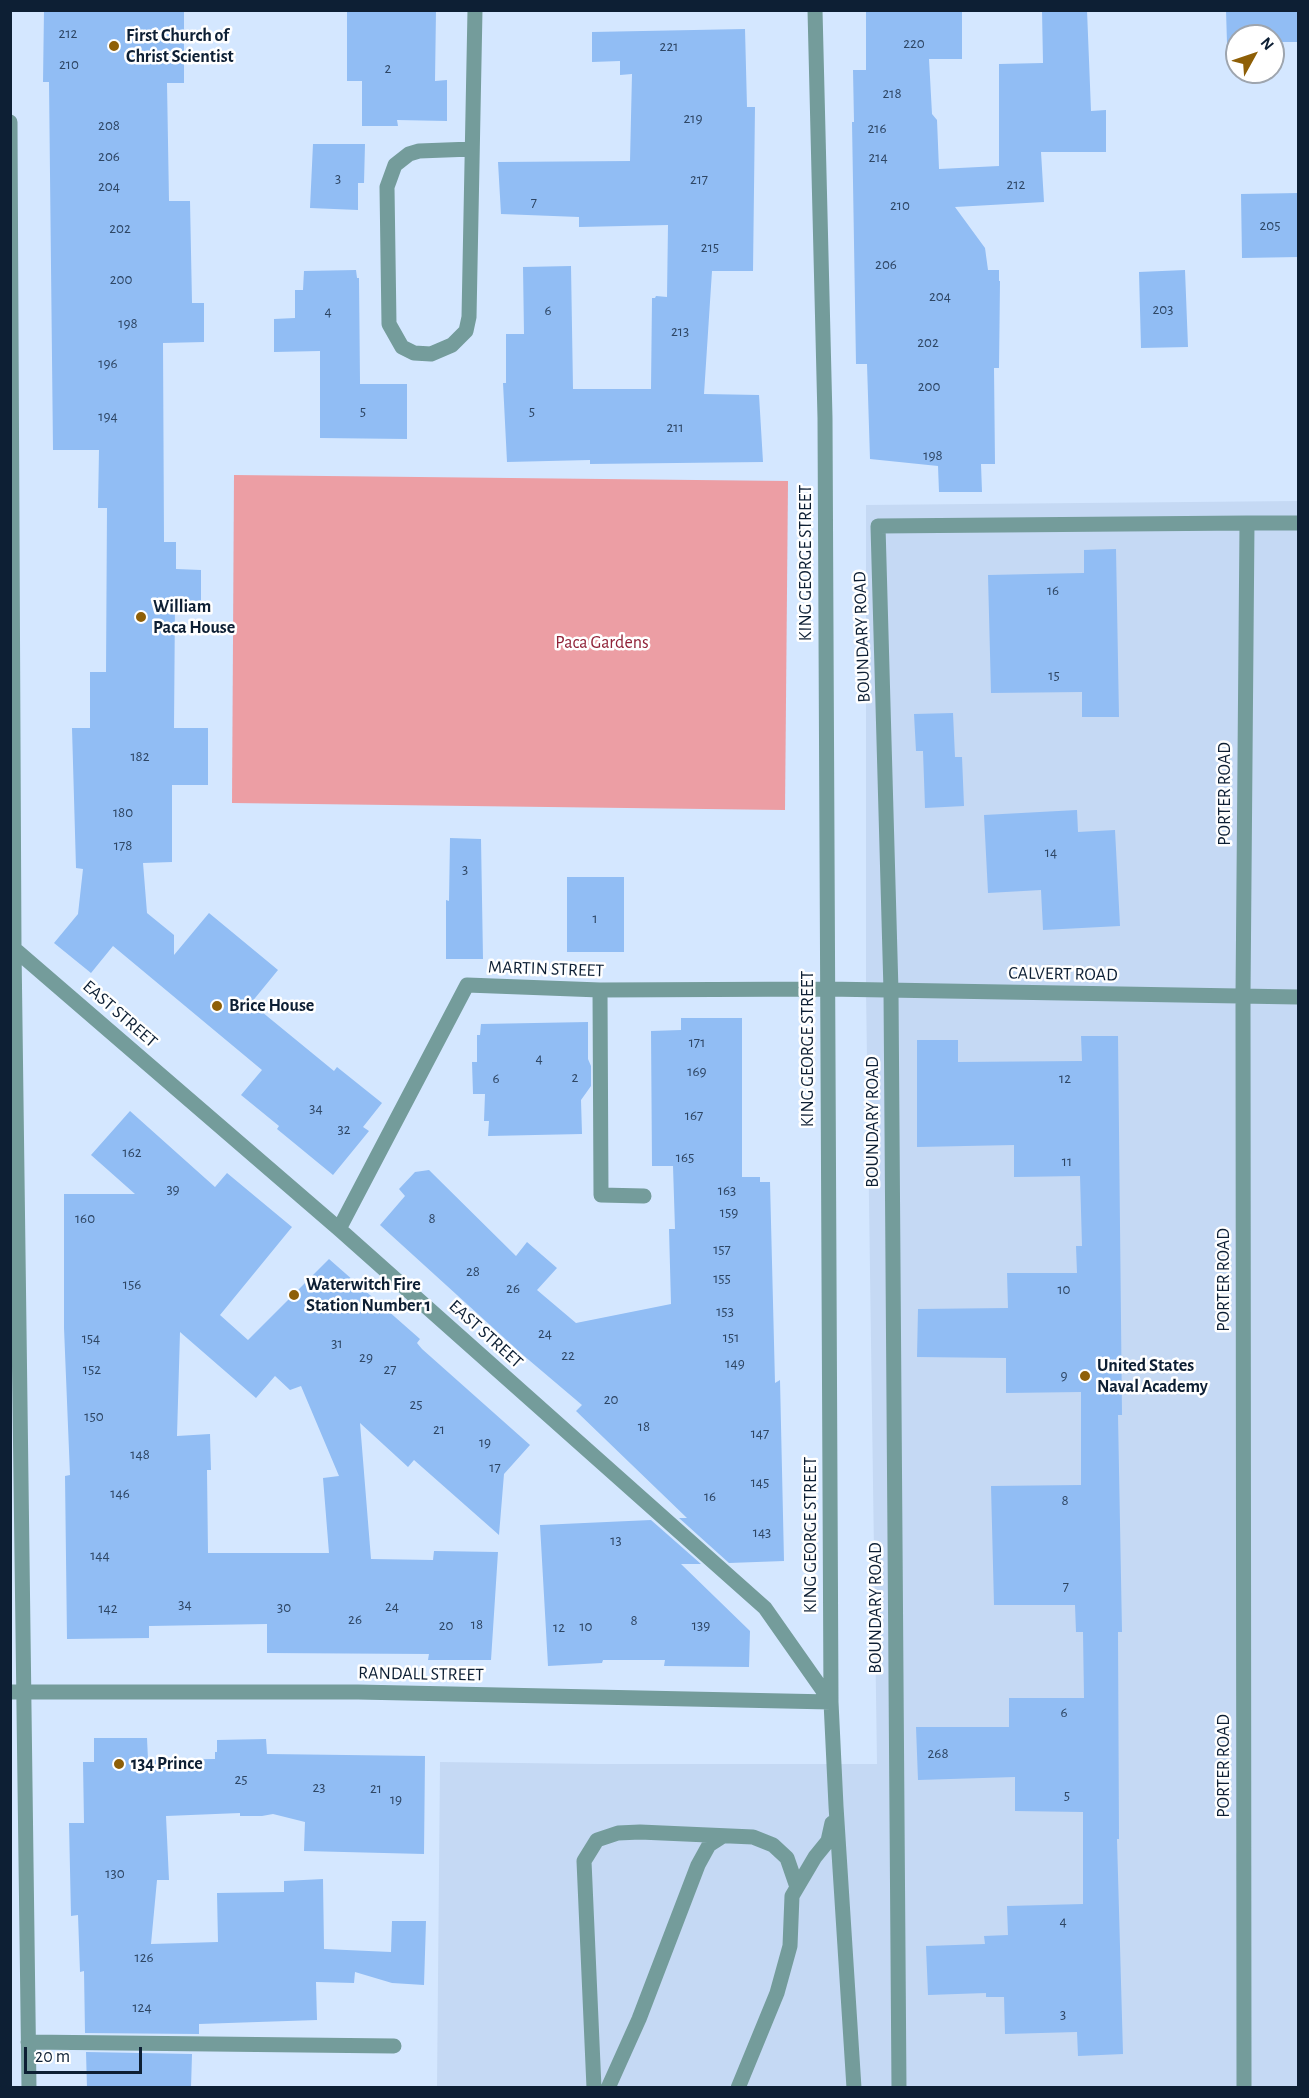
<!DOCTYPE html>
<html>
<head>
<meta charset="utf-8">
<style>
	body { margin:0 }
	#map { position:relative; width:1309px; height:2098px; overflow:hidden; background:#d4e7ff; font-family:"Alegreya Sans",sans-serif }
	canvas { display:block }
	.frame { position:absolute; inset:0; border:12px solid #0d1f34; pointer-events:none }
	.north { position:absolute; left:1225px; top:24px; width:60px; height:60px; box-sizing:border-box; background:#fff; border:2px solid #9ea5ae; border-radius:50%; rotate:50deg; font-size:16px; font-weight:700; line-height:24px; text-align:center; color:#0d1f34 }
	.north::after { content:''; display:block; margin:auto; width:21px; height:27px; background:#8e5f07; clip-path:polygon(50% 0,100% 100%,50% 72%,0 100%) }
	.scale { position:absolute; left:24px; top:2047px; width:118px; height:27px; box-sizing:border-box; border:3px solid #0d1f34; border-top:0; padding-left:8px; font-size:18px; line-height:21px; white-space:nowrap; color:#0d1f34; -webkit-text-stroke:4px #fff; paint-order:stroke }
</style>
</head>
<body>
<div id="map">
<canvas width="1309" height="2098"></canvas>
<div class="frame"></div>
<div class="north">N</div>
<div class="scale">20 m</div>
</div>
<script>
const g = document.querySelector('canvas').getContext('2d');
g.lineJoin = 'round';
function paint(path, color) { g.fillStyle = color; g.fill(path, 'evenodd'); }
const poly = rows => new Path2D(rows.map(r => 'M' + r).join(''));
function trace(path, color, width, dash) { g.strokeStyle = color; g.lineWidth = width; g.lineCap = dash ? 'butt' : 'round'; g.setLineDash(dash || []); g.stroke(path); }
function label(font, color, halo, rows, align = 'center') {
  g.font = font + ' "Alegreya Sans",sans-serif'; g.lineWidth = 5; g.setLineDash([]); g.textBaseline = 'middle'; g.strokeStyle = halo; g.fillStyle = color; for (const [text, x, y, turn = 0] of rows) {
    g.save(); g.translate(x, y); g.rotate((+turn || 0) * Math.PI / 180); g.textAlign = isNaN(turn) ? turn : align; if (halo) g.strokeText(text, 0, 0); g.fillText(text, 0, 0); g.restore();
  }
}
paint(poly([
	[1298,501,1298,2087,437,2088,440,1762,598,1764,877,1764,866,990,866,505]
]), '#c5d9f4');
paint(poly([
	[234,475,788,481,785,810,232,803]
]), '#ec9ea4');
paint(poly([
	[44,10,184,10,184,83,167,83,169,201,190,201,192,303,204,303,204,342,163,343,164,542,176,542,176,569,201,570,201,601,175,600,174,728,208,728,208,785,172,785,172,862,143,863,147,913,174,935,174,955,209,913,278,970,251,1003,334,1071,337,1067,382,1103,363,1127,369,1131,333,1175,277,1129,279,1126,241,1095,262,1070,113,946,91,973,54,943,78,914,83,869,76,868,72,728,90,728,90,672,106,672,107,508,98,508,99,450,53,450,49,82,43,82],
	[347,10,436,10,435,81,447,80,447,121,397,120,398,126,362,126,362,81,347,81],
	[866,10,962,10,962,59,929,59,932,114,937,120,939,169,999,166,999,64,1043,63,1042,10,1087,10,1091,111,1106,110,1106,152,1041,152,1044,202,955,207,985,248,988,270,999,270,999,281,1000,281,999,368,994,368,995,464,981,464,982,492,939,492,938,466,870,459,867,364,856,364,852,122,854,122,853,70,866,70],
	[1226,10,1299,10,1299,42,1273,42,1273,36,1237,36,1237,43,1227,43],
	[745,29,747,107,755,107,753,271,712,271,704,394,759,395,763,462,590,464,590,460,507,462,503,383,506,383,506,334,524,334,523,267,571,266,573,389,651,389,652,298,655,298,656,296,667,297,668,225,579,227,579,217,501,214,498,162,630,161,632,74,620,75,620,61,592,62,592,32],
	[313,144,365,144,364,183,358,183,358,210,310,208],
	[1299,193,1299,257,1242,258,1241,194],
	[356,270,357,278,359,278,360,382,360,384,407,384,407,439,320,438,320,351,274,352,274,319,295,318,295,290,303,290,304,271],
	[1185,270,1188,347,1141,348,1139,272],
	[1116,549,1119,717,1082,717,1082,692,991,693,988,575,1084,573,1084,550],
	[953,713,955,757,962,757,964,806,925,808,923,751,916,751,914,714],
	[1077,810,1078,832,1115,830,1120,926,1043,930,1041,890,988,893,984,815],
	[450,838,481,839,483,959,446,959,446,900,449,901],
	[567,877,624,877,624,952,567,952],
	[681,1018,742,1018,742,1177,760,1177,760,1182,770,1182,775,1383,780,1380,784,1561,729,1563,679,1518,687,1518,576,1411,582,1405,523,1355,380,1225,405,1196,399,1189,415,1172,429,1170,516,1256,527,1242,557,1268,537,1290,576,1323,671,1304,669,1229,675,1229,673,1166,652,1166,651,1031,681,1030],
	[588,1022,588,1059,591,1066,591,1086,581,1100,582,1134,488,1136,489,1121,484,1121,485,1094,473,1094,472,1062,477,1062,477,1035,480,1035,481,1024],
	[1081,1036,1118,1036,1122,1415,1118,1415,1122,1632,1118,1632,1119,1839,1117,1839,1123,2054,1078,2056,1077,2032,1005,2034,1004,1997,986,1997,986,1993,928,1995,926,1946,985,1944,984,1936,1008,1935,1007,1906,1083,1904,1083,1812,1015,1811,1015,1777,918,1780,916,1727,1009,1727,1009,1698,1084,1698,1083,1632,1076,1632,1075,1605,994,1605,991,1486,1081,1485,1081,1392,1006,1393,1006,1358,917,1357,918,1309,1008,1308,1007,1273,1077,1273,1076,1246,1082,1246,1080,1176,1014,1177,1014,1145,917,1147,917,1040,958,1040,958,1062,1082,1061],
	[130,1111,215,1187,227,1173,292,1227,220,1315,248,1340,329,1259,420,1339,417,1343,422,1349,530,1445,504,1474,499,1535,414,1460,408,1467,360,1423,371,1559,433,1560,434,1551,498,1552,491,1660,428,1660,429,1654,267,1653,267,1624,149,1626,149,1638,67,1639,65,1476,70,1475,64,1328,64,1194,135,1194,91,1155],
	[180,1332,256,1398,275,1376,290,1390,301,1386,339,1476,323,1478,329,1553,208,1553,207,1470,211,1470,210,1434,177,1436],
	[651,1520,701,1564,681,1564,750,1631,749,1667,664,1666,665,1660,603,1660,602,1663,548,1666,540,1525],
	[94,1738,147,1738,148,1760,215,1759,215,1752,217,1752,217,1740,266,1739,267,1754,425,1756,424,1854,304,1851,305,1822,273,1814,262,1816,240,1816,240,1813,166,1816,169,1880,157,1880,151,1944,218,1942,217,1893,284,1892,284,1881,323,1879,324,1949,391,1952,392,1921,426,1921,424,1985,392,1983,355,1972,354,1983,316,1982,317,2020,199,2024,199,2034,85,2033,84,1971,80,1972,78,1915,71,1916,69,1823,84,1823,83,1762,94,1762],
	[86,2052,192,2054,191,2088,87,2088]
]), '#91bdf4');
trace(poly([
	[815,10,825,418,831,1702,836,1806,854,2088],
	[10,122,14,948,29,2088],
	[472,149,419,151,409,154,395,165,387,187,389,324,402,347,414,353,431,354,452,345,466,331,469,317,475,10],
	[11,946,339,1229,765,1608,831,1702],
	[600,990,601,1195,644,1196],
	[339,1229,467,985,600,990,827,989,1298,997],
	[10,1692,358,1692,831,1702],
	[28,2042,394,2046],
	[594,2088,584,1861,597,1840,618,1833,640,1832,753,1837,773,1845,787,1858,797,1887],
	[608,2088,639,2019,698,1865,709,1845,723,1836],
	[738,2088,777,1993,790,1946,792,1896,815,1857,828,1841,832,1823],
	[899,2088,891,991,878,526,1247,523],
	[1244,2088,1243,996,1247,523,1298,523]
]), '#749c9b', 15);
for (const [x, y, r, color] of [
	[114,46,6,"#8e5f07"],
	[141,617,6,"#8e5f07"],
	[217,1006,6,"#8e5f07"],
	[294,1295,6,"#8e5f07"],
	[1085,1376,6,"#8e5f07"],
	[119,1764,6,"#8e5f07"]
]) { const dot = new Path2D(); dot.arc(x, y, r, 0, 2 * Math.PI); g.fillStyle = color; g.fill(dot); trace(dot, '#fff', 2); }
label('15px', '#2e4664', null, [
	["212",68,33],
	["220",914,43],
	["221",669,46],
	["210",69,64],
	["2",388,68],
	["218",892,93],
	["219",693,118],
	["208",109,125],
	["216",877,128],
	["206",109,156],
	["214",878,157],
	["3",338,178],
	["217",699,179],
	["212",1016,184],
	["204",109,186],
	["7",534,202],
	["210",900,205],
	["205",1270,225],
	["202",120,228],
	["215",710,247],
	["206",886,264],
	["200",121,279],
	["204",940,296],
	["203",1163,309],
	["6",548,310],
	["4",328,311],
	["198",128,323],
	["213",680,331],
	["202",928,342],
	["196",108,363],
	["200",929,386],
	["5",363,411],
	["5",532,411],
	["194",108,416],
	["211",675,427],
	["198",933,455],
	["16",1053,590],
	["15",1054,675],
	["182",140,756],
	["180",123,812],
	["178",123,845],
	["14",1051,852],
	["3",465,869],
	["1",595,918],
	["171",697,1042],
	["4",539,1058],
	["169",697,1071],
	["2",575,1077],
	["6",496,1078],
	["12",1065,1078],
	["34",316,1108],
	["167",694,1115],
	["32",344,1129],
	["162",132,1152],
	["165",685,1157],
	["11",1067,1161],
	["39",173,1189],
	["163",727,1190],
	["159",729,1212],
	["160",85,1218],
	["8",432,1218],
	["157",722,1249],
	["28",473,1271],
	["155",722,1278],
	["156",132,1284],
	["26",513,1288],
	["10",1064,1289],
	["153",725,1311],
	["24",545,1333],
	["151",731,1337],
	["154",91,1338],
	["31",337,1343],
	["22",568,1355],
	["29",366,1357],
	["149",735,1363],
	["152",92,1369],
	["27",390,1369],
	["9",1064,1375],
	["20",611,1399],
	["25",416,1404],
	["150",94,1416],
	["18",644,1426],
	["21",439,1429],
	["147",760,1433],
	["19",485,1442],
	["148",140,1454],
	["17",495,1467],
	["145",760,1482],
	["146",120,1493],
	["16",710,1496],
	["8",1065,1500],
	["143",762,1532],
	["13",616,1540],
	["144",100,1555],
	["7",1066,1586],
	["34",185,1604],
	["24",392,1606],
	["30",284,1607],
	["142",108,1608],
	["26",355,1619],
	["8",634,1620],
	["18",477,1624],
	["20",446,1625],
	["139",701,1625],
	["10",586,1626],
	["12",559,1627],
	["6",1064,1712],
	["268",938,1753],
	["25",241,1779],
	["23",319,1787],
	["21",376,1788],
	["5",1067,1795],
	["19",396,1799],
	["130",115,1873],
	["4",1063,1921],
	["126",144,1957],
	["124",142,2007],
	["3",1063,2014]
]);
label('bold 18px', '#0d1f34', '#fff', [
	["First Church of",126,36],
	["Christ Scientist",126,57],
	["William",153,607],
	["Paca House",153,628],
	["Brice House",229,1006],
	["Waterwitch Fire",306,1285],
	["Station Number 1",306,1306],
	["United States",1097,1366],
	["Naval Academy",1097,1387],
	["134 Prince",131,1764]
], 'left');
label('18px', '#0d1f34', '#fff', [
	["KING GEORGE STREET",806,563,-90],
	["BOUNDARY ROAD",862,637,-92],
	["PORTER ROAD",1225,794,-90],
	["MARTIN STREET",546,969,2],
	["CALVERT ROAD",1063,974,1],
	["EAST STREET",120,1014,41],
	["KING GEORGE STREET",808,1049,-90],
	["BOUNDARY ROAD",873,1122,-90],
	["PORTER ROAD",1224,1280,-90],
	["EAST STREET",486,1334,42],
	["KING GEORGE STREET",811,1535,-90],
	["BOUNDARY ROAD",876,1608,-90],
	["RANDALL STREET",421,1674,1],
	["PORTER ROAD",1224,1766,-90]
]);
label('18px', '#902238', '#fff', [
	["Paca Gardens",602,643]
]);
</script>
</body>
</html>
